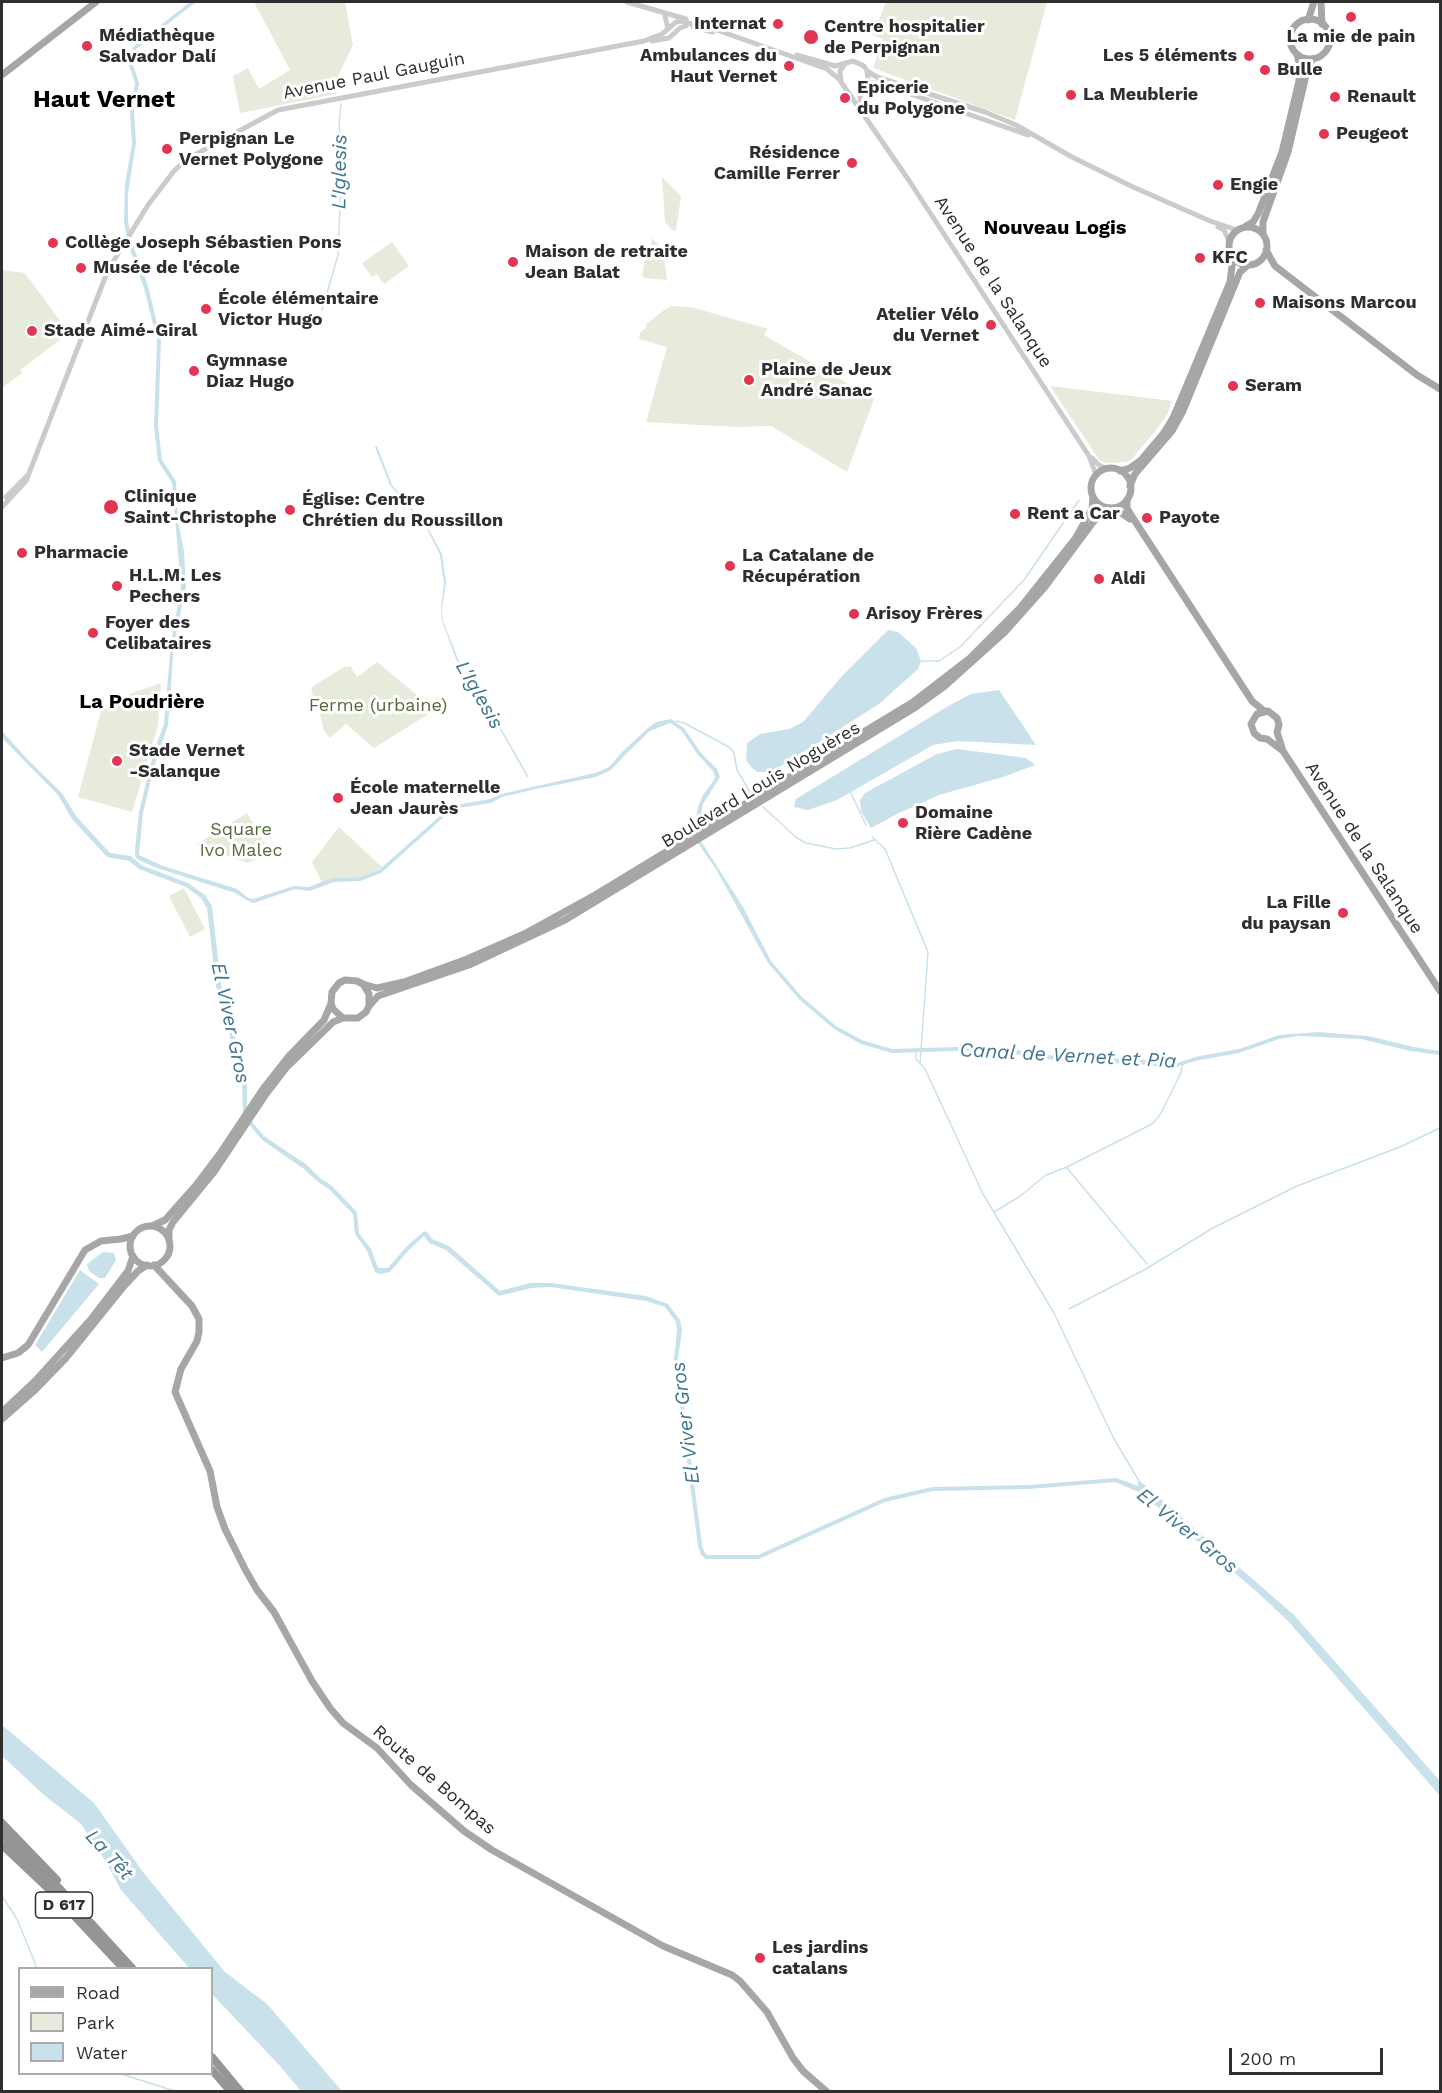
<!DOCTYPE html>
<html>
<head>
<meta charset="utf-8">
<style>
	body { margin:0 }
	#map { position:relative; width:1442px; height:2093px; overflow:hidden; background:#fff; font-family:"Work Sans",sans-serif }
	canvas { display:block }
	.frame { position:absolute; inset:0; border:3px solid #2e2e2e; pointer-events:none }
	.legend { position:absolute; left:18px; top:1967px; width:195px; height:108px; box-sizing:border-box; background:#fff; border:2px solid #ababab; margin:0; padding:8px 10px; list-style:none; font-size:18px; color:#2e2e2e }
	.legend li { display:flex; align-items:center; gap:12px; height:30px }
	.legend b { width:30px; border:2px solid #ababab }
	.scale { position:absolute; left:1229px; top:2048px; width:154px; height:27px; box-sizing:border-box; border:3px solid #2e2e2e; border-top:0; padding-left:8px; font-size:18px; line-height:21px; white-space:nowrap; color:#2e2e2e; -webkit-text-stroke:4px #fff; paint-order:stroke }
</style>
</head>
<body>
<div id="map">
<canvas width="1442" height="2093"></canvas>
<div class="frame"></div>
<ul class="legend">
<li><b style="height:8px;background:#a6a6a6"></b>Road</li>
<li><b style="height:16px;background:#e6ebdc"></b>Park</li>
<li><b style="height:16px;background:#c9e1eb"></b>Water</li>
</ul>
<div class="scale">200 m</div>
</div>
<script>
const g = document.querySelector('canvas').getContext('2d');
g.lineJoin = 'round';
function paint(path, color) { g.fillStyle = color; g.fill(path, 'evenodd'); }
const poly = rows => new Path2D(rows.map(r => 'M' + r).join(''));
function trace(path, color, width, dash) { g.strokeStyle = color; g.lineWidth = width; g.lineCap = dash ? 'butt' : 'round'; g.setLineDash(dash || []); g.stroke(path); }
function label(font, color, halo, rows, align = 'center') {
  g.font = font + ' "Work Sans",sans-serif'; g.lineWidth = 6; g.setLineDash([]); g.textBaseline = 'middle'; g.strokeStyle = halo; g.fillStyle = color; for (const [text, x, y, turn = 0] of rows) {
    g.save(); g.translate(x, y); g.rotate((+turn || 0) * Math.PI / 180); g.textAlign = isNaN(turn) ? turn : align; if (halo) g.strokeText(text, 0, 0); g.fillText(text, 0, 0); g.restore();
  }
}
paint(poly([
	[254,2,345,2,353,45,339,74,336,94,240,113,233,76,248,68,259,89,290,70],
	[886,2,1047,2,1015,120,873,68,883,39,873,35],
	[662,177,681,196,676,231,672,230,665,222],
	[652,238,663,249,667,280,645,278,642,276,645,259,650,254],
	[392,242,409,266,384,284,377,274,372,277,362,263],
	[2,270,25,273,63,325,64,337,20,370,22,373,2,388],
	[672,306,691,307,768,329,764,335,874,399,847,472,771,426,735,427,646,422,667,347,639,339,640,333,647,327,646,324,667,308],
	[1050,386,1172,401,1168,413,1156,430,1132,459,1127,462,1107,463,1100,461],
	[377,662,435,710,374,748,346,724,330,738,324,731,318,706,311,691,313,686,346,666,347,668,350,666,357,677],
	[161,683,158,725,132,812,78,797,102,707,109,709,107,702],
	[247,813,270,852,248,863,196,845],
	[339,827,382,867,373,873,360,877,332,878,322,882,312,862],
	[184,888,205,929,190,937,169,896]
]), '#e6ebdc');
paint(poly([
	[190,2,196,2,136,49,132,62,139,83,134,112,136,143,128,193,128,221,133,245,148,286,161,340,158,426,162,460,176,481,178,520,184,552,186,587,174,644,168,725,154,767,143,813,139,855,163,866,237,889,248,898,253,899,294,886,309,887,332,878,360,877,379,870,451,806,490,799,501,794,595,773,609,767,623,751,648,728,656,722,671,719,684,728,701,753,717,769,720,777,703,804,697,835,743,907,771,961,802,997,836,1026,862,1040,892,1049,989,1046,1069,1058,1139,1059,1174,1064,1195,1057,1239,1049,1279,1035,1318,1032,1368,1036,1414,1047,1440,1051,1440,1055,1410,1051,1361,1039,1299,1036,1279,1039,1239,1053,1195,1061,1173,1068,1137,1064,1067,1062,988,1050,892,1053,861,1044,834,1029,800,1000,768,963,716,869,693,836,698,807,703,795,714,780,715,777,713,771,698,755,681,730,670,723,650,731,626,754,611,770,596,777,536,789,502,797,491,803,453,809,381,873,360,881,334,882,310,891,295,889,254,903,250,902,235,893,154,867,137,859,135,856,135,849,139,812,154,751,164,724,171,643,181,587,172,483,158,461,154,426,157,340,144,288,128,244,124,222,125,184,132,144,130,112,135,83,128,63,133,47],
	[377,446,392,485,427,526,442,554,446,583,442,608,443,621,464,674,502,730,529,777,527,777,501,731,462,675,442,621,441,608,444,583,440,555,426,527,390,485,375,447],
	[888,630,898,632,916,648,921,661,918,669,879,704,778,768,765,772,757,772,752,768,746,760,747,743,760,734,789,729,803,722,842,676],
	[999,690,1036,745,957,741,933,745,837,800,808,810,794,807,796,799,950,705,971,694],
	[2,731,28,760,62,793,76,816,110,853,131,856,141,865,188,883,205,895,212,906,221,985,233,1023,237,1050,247,1081,247,1116,264,1136,307,1165,321,1179,331,1185,357,1212,359,1233,371,1249,378,1268,388,1268,406,1247,424,1231,428,1233,432,1239,449,1246,500,1291,530,1283,551,1283,646,1296,668,1304,680,1320,682,1330,678,1359,702,1545,705,1553,708,1555,758,1555,884,1498,932,1487,1029,1485,1116,1478,1138,1486,1138,1482,1140,1481,1294,1615,1440,1781,1440,1796,1288,1621,1257,1592,1141,1493,1115,1482,1029,1489,933,1491,885,1502,759,1559,706,1559,701,1555,698,1546,674,1359,677,1330,676,1322,665,1307,646,1301,551,1287,531,1288,499,1296,446,1250,429,1243,424,1236,409,1250,390,1272,380,1274,375,1272,367,1251,355,1234,353,1214,329,1189,318,1182,304,1169,262,1140,243,1117,242,1082,233,1055,228,1024,216,986,207,908,201,898,186,887,139,869,129,861,107,857,72,819,58,795,2,738],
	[957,749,1026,758,1035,765,1003,777,939,795,897,814,871,828,861,811,860,800,865,793,937,754],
	[103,1252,114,1253,116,1260,105,1278,99,1278,89,1271,87,1264],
	[80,1270,99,1284,42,1352,35,1345],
	[2,1725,94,1803,143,1872,225,1972,267,2004,342,2091,301,2091,280,2066,212,1994,212,1968,189,1968,121,1890,106,1862,81,1824,44,1795,2,1756]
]), '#c9e1eb');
trace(poly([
	[322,310,338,255,342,161,339,124,341,104],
	[921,661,939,661,960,647,1024,580,1079,500],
	[676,721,684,723,729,747,734,753,737,770,750,792],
	[850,791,866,825],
	[763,807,797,838,806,843,836,849,850,848,874,840],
	[872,837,885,849,928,952,920,1064],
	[916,1051,916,1059,925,1069,983,1194,1054,1313,1113,1437,1139,1481],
	[1067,1168,1147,1264],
	[994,1212,1019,1197,1046,1175,1067,1167,1152,1124,1160,1115,1180,1075,1183,1064],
	[1069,1309,1144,1270,1213,1228,1297,1186,1400,1147,1440,1128],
	[2,1896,17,1919,37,1968],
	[121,2074,178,2092]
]), '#c9e1eb', 1.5);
trace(poly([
	[627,2,686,19],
	[665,16,668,29],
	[700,24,827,69,839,79],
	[693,27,713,32],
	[652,41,669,38,680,28,686,26],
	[797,55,835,66,853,61,864,66,867,71,868,79,860,95,861,103,866,114],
	[845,64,840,71,841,82,908,179,1089,456,1096,475],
	[867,71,877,77,985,112,1016,125,1072,157,1133,187,1210,221,1237,230],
	[866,83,879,83,1028,135],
	[1218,227,1224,230,1229,241],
	[1092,458,1099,465,1108,469],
	[6,497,28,475],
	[2,507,26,481,108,270,148,205,174,171,187,159,278,110,644,41,662,34,676,22,681,21,696,25,702,25]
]), '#cbcbcb', 5);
trace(poly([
	[1321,2,1322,24],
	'1290 39a20 20 0 1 1 40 0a20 20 0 1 1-40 0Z',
	[1308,20,1314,2],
	[2,75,96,2],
	[1246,226,1253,222,1258,214,1282,152,1299,81,1300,67,1297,54],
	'1229 246a19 19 0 1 1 38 0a19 19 0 1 1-38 0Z',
	[1263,234,1263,222,1288,152,1308,67,1313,59],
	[1266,250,1275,266,1417,375,1440,389],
	'1091 488a20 20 0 1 1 40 0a20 20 0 1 1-40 0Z',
	[1120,471,1130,468,1141,460,1163,434,1173,418,1230,282,1233,258],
	[1130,486,1135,474,1172,431,1183,411,1240,272,1248,265],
	[1127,500,1127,508,1131,515,1252,701,1264,711],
	[1114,508,1130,519],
	[1283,751,1267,739,1260,738,1254,733,1251,724,1257,714,1268,711,1277,718,1279,725,1277,732,1283,751,1440,991],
	[363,984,377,988,404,982,467,959,524,934,595,895,913,702,970,658,1020,608,1075,539,1092,509,1093,497],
	[369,1006,378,996,469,965,565,920,916,707,945,686,1005,632,1045,587,1094,521,1109,508],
	[152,1226,165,1220,196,1185,221,1152,263,1089,289,1056,324,1020,330,1006],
	'130 1246a20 20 0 1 1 40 0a20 20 0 1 1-40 0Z',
	[169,1241,169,1230,173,1222,214,1172,266,1094,286,1068,333,1022,343,1018,358,1018,366,1012,369,1006,369,994,363,984,357,981,345,980,339,983,332,992,331,1003,333,1009,343,1018],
	[154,1265,192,1306,199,1319,199,1332,197,1341,181,1369,175,1392,210,1471,217,1507,225,1529,245,1569,257,1590,274,1612,312,1681,330,1708,343,1723,377,1748,411,1785,464,1831,492,1850,663,1946,732,1975,740,1981,767,2012,793,2058,803,2071,827,2092],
	[2,1358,18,1353,28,1345,85,1250,101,1241,121,1239,133,1236],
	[2,1412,35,1381,92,1318,128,1271,133,1256],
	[2,1419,35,1390,66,1358,124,1286,138,1271,147,1265]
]), '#a6a6a6', 7);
trace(poly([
	[2,1823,57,1880],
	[2,1834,59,1888,132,1968],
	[2,1845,51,1891,123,1968],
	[212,2057,241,2092],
	[212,2070,231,2092]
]), '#959595', 8);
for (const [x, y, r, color] of [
	[1351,17,6,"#e13551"],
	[778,24,6,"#e13551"],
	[811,37,8,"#e13551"],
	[87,46,6,"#e13551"],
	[1249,56,6,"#e13551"],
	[789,66,6,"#e13551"],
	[1265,70,6,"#e13551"],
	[1071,95,6,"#e13551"],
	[1335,97,6,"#e13551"],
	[845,98,6,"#e13551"],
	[1324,134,6,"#e13551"],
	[167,149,6,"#e13551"],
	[852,163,6,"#e13551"],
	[1218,185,6,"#e13551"],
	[53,243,6,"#e13551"],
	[1200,258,6,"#e13551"],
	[513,262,6,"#e13551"],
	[81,268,6,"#e13551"],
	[1260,303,6,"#e13551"],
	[206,309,6,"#e13551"],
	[991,325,6,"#e13551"],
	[32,331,6,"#e13551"],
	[194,371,6,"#e13551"],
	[749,380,6,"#e13551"],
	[1233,386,6,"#e13551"],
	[111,507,8,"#e13551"],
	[290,510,6,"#e13551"],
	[1015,514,6,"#e13551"],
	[1147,518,6,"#e13551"],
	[22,553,6,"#e13551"],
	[730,566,6,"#e13551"],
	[1099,579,6,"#e13551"],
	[117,586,6,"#e13551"],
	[854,614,6,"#e13551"],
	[93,633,6,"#e13551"],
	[117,761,6,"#e13551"],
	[338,798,6,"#e13551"],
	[903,823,6,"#e13551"],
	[1343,913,6,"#e13551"],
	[760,1958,6,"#e13551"]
]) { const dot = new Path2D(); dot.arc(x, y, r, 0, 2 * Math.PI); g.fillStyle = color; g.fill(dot); trace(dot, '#fff', 2); }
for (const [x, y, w] of [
	[64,1905,57]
]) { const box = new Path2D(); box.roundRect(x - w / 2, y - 13, w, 26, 4.5); g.fillStyle = '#fff'; g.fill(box); trace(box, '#2e2e2e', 1.5); }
label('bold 16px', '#2e2e2e', null, [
	["D 617",64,1905]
]);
label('bold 18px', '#2e2e2e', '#fff', [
	["Internat",766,24,"right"],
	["Centre hospitalier",824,27],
	["de Perpignan",824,48],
	["Médiathèque",99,36],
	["Salvador Dalí",99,57],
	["La mie de pain",1351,37,"center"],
	["Ambulances du",777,56,"right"],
	["Haut Vernet",777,77,"right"],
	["Les 5 éléments",1237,56,"right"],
	["Bulle",1277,70],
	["Epicerie",857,88],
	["du Polygone",857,109],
	["La Meublerie",1083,95],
	["Renault",1347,97],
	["Peugeot",1336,134],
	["Perpignan Le",179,139],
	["Vernet Polygone",179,160],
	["Résidence",840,153,"right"],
	["Camille Ferrer",840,174,"right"],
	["Engie",1230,185],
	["Collège Joseph Sébastien Pons",65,243],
	["Maison de retraite",525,252],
	["Jean Balat",525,273],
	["KFC",1212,258],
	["Musée de l'école",93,268],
	["École élémentaire",218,299],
	["Victor Hugo",218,320],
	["Maisons Marcou",1272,303],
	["Atelier Vélo",979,315,"right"],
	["du Vernet",979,336,"right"],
	["Stade Aimé-Giral",44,331],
	["Gymnase",206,361],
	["Diaz Hugo",206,382],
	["Plaine de Jeux",761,370],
	["André Sanac",761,391],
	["Seram",1245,386],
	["Clinique",124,497],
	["Saint-Christophe",124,518],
	["Église: Centre",302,500],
	["Chrétien du Roussillon",302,521],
	["Rent a Car",1027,514],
	["Payote",1159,518],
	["Pharmacie",34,553],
	["La Catalane de",742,556],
	["Récupération",742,577],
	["H.L.M. Les",129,576],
	["Pechers",129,597],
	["Aldi",1111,579],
	["Arisoy Frères",866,614],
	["Foyer des",105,623],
	["Celibataires",105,644],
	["Stade Vernet",129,751],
	["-Salanque",129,772],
	["École maternelle",350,788],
	["Jean Jaurès",350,809],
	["Domaine",915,813],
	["Rière Cadène",915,834],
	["La Fille",1331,903,"right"],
	["du paysan",1331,924,"right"],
	["Les jardins",772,1948],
	["catalans",772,1969]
], 'left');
label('18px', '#2e2e2e', '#fff', [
	["Avenue Paul Gauguin",374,76,-11],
	["Avenue de la Salanque",993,282,57],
	["Boulevard Louis Noguères",761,785,-31],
	["Avenue de la Salanque",1364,848,57],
	["Route de Bompas",434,1780,41]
]);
label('18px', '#55693d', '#fff', [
	["Ferme (urbaine)",378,706],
	["Square",241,830],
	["Ivo Malec",241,851]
]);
label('italic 20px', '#3e768e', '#fff', [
	["L'Iglesis",340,172,-89],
	["L'Iglesis",479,695,60],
	["El Viver Gros",230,1023,78],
	["Canal de Vernet et Pia",1068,1056,3],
	["El Viver Gros",686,1423,-97],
	["El Viver Gros",1187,1531,39],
	["La Têt",109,1855,48]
]);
label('bold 20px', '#000', '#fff', [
	["Nouveau Logis",1055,228],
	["La Poudrière",142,702]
]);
label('bold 24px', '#000', '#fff', [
	["Haut Vernet",104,100]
]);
</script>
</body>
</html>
